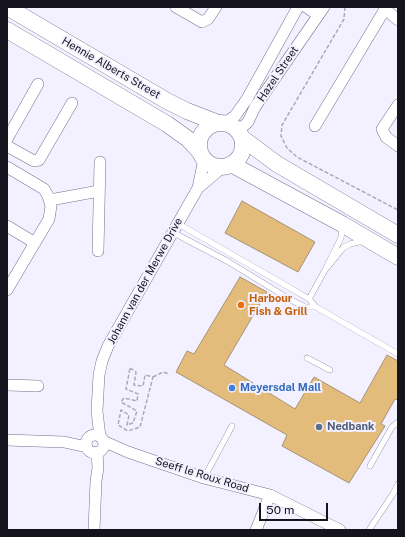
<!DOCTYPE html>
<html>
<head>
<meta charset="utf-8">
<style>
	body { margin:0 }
	#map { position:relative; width:405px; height:537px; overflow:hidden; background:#f3f1ff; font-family:"Public Sans",sans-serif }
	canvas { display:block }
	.frame { position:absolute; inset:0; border:8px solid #15131e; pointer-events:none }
	.scale { position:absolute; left:259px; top:503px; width:69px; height:18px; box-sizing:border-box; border:2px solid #15131e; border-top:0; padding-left:5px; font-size:12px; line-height:14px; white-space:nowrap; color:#15131e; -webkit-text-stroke:3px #f3f1ff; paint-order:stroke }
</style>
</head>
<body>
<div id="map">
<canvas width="405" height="537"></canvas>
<div class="frame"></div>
<div class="scale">50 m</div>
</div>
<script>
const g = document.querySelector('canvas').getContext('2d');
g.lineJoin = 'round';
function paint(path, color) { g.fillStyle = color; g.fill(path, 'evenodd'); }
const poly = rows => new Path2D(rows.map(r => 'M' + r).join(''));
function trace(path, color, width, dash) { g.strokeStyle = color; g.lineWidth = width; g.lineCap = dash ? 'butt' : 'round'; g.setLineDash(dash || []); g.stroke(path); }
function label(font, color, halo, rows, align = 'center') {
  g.font = font + ' "Public Sans",sans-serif'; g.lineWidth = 4; g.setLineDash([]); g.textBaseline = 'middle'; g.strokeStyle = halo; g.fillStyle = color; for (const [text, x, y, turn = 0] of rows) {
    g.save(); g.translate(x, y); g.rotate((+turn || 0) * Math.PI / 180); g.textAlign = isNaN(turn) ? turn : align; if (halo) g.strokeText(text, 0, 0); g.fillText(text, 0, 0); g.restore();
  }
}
const building = poly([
	[242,201,315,242,298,272,225,233,242,201],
	[240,277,267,292,224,365,295,409,314,377,360,403,387,355,398,361,398,400,395,399,381,424,385,426,349,483,282,446,287,435,176,372,187,351,194,354,240,277]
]);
paint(building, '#e3bc7c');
trace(building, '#a49275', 1);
const lane = poly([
	[177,223,292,289,309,299,316,307,398,354],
	[172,232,227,261,291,300,305,307,316,307],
	[326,268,341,238,342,227],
	[309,299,325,270,343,248,350,244,363,241],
	[307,358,330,370],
	[370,466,392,427,398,422],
	[204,478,232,426],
	[369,530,393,494,398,484]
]);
const street = poly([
	[176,7,202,22,208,19,216,7],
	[306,7,318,15],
	[386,7,385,9,398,20],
	[398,105,382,129,386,137,398,146],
	[225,123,235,116,247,99,298,7],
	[315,126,385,9],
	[238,131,248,122,255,107,324,7],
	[7,139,38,84],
	[7,146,34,161,39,160,72,103],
	[7,167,44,189,48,196,51,206,49,219,7,290],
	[198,188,204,159],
	[50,200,99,191],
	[7,226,35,243],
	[98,251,100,162],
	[7,385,38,386],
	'86 444a9 9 0 1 1 18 0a9 9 0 1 1-18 0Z',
	[100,437,97,411,99,375,102,361,108,346,198,188,224,166],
	[7,440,64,442,87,447],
	[103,441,128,452,204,478,270,495,340,530],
	[94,530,96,481,98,468,97,452],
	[256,530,270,495]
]);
const secondary = poly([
	[7,7,167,101,187,111,218,123],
	[7,30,167,124,188,139,200,152],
	'199 145a22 22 0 1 1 44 0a22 22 0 1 1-44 0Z',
	[242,138,277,164,398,235],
	[231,164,342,224,398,257]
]);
trace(lane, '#75708e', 6);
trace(street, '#75708e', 12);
trace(secondary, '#75708e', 17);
trace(poly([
	[345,7,344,19,282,125,281,136,287,148,297,157,398,210],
	[130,368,136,372,134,385,143,386,145,375,153,377,140,427,128,431,118,425,121,410,129,415,127,425,133,423,137,411,121,402,124,398,137,401,138,394,126,389,130,368],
	[153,377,163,372,169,374]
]), '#aba9b6', 1.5, [4, 2]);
trace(lane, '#fff', 5.5);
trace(street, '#fff', 11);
trace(secondary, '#fff', 16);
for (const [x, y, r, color] of [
	[241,305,4,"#e8710a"],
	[232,388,4,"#3f7fe0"],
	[319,427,4,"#5c6f8a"]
]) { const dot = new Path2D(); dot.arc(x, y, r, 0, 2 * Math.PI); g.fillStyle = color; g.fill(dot); trace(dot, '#f3f1ff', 1.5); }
label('11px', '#15131e', '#f3f1ff', [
	["Hennie Alberts Street",111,68,30],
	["Hazel Street",278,74,-56],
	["Johann van der Merwe Drive",145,281,-61],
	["Seeff le Roux Road",202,475,17]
]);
label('bold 11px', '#c56008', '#f3f1ff', [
	["Harbour",249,299],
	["Fish & Grill",249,312]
], 'left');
label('bold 11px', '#366cbe', '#f3f1ff', [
	["Meyersdal Mall",240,388]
], 'left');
label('bold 11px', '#4e5e75', '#f3f1ff', [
	["Nedbank",327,427]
], 'left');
</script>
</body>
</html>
